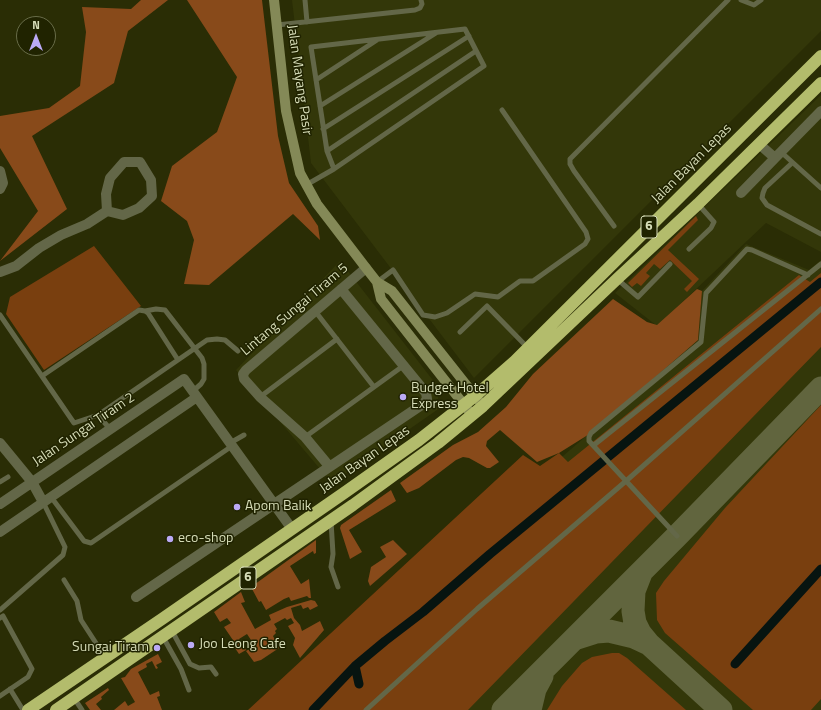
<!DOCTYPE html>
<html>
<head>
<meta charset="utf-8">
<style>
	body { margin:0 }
	#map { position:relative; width:821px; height:710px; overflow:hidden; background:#2a2d05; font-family:"Titillium Web",sans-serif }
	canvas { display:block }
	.north { position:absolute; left:16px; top:16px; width:40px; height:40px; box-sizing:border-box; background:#202300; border:1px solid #696d49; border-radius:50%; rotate:0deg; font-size:11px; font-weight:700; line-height:16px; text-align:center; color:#d6dcb7 }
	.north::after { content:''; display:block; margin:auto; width:14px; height:18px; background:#bbaaf6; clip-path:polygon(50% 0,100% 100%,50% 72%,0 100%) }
</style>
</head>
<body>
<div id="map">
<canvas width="821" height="710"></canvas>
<div class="north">N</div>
</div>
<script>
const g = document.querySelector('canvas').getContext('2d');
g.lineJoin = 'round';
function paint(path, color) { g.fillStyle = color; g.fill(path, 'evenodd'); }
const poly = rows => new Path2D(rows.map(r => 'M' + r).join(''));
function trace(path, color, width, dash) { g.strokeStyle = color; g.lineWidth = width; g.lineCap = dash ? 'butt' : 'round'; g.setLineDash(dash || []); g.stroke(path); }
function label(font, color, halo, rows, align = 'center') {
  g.font = font + ' "Titillium Web",sans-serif'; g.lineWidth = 3; g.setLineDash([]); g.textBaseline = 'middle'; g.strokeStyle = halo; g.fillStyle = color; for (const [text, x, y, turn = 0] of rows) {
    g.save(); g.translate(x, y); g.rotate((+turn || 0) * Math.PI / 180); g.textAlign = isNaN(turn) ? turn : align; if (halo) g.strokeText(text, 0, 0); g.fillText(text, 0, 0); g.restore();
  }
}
paint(poly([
	[292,0,821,0,821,31,474,378,311,163],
	[821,95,821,252,766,223,657,326,615,293],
	[746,244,809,270,821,260,821,710,248,710,549,468,698,340,702,291],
	[340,261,439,388,437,410,332,483,236,370]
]), '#333709');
paint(poly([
	[696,216,698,220,668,250,699,279,687,292,684,289,692,281,670,260,660,269,654,264,646,273,650,276,641,286,637,283,632,287,628,283],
	[94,246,141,306,44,370,6,314,10,297],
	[821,273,821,347,468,710,248,710,523,455,540,466,559,453,568,462,799,275,810,282],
	[821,405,821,699,811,710,753,710,665,633,657,620,656,593,664,581,725,508],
	[612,653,619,653,627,658,686,710,547,710,562,686,582,663,592,657]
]), '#793f0f');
paint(poly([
	[141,0,168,0,128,31,114,83,32,136,67,209,0,261,38,211,0,148,0,116,49,108,80,86,86,32,82,7,131,9],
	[187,0,262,0,278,136,289,183,318,226,320,240,293,214,209,285,184,284,194,240,187,221,161,201,172,166,217,132,237,77],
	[697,289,702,291,698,340,591,433,559,453,537,462,500,430,487,441,486,446,499,462,490,468,487,468,469,458,463,457,456,460,419,488,407,493,400,483,453,445,478,432,506,407,533,374,613,299,647,322,657,325],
	[391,490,396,501,349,530,362,552,350,559,340,528,341,525],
	[316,540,316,553,314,554,313,551,290,566,301,584,309,579,311,598,309,598,307,596,291,601,289,597,284,599,266,610,261,601,259,602,251,587],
	[393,540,407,554,370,586,368,581,371,567,386,557,380,547],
	[241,592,245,602,241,603,255,629,271,620,269,615,287,607,311,600,315,601,318,606,310,610,308,607,303,609,301,605,291,608,294,618,300,625,302,631,320,621,324,630,300,658,293,645,295,638,288,626,294,623,291,618,287,620,285,618,274,624,277,629,275,631,276,633,273,636,279,648,261,660,254,662,246,651,255,646,247,634,239,639,246,650,239,654,235,648,237,646,224,627,231,623,227,618,220,622,214,612],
	[158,654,162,662,156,665,158,668,156,669,152,661,146,664,147,667,138,672,150,695,159,691,160,696,157,697,162,710,114,710,125,701,128,706,135,702,121,678,125,677,131,669],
	[108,688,109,690,101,697,102,699,96,704,101,710,90,710,85,703]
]), '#884a1a');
trace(poly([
	[735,664,821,569],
	[355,666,359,684],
	[313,710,355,666,385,641,423,612,490,554,821,282]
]), '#071410', 9);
trace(poly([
	[574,639,596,632,609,631,634,637,649,644,640,633,635,623,633,611,634,591,641,573],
	[649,644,721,710],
	[503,710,677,536,821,388],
	[530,710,535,689,542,676]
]), '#61653e', 23);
trace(poly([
	[305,0,307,22],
	[741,0,754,5,761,0],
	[277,25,415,10,420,8,422,4,421,0],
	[316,80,377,40],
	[320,106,436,33],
	[323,129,469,36],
	[327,151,476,51],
	[781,152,821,188],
	[792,163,765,188,763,193,762,198,767,205,821,234],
	[306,185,334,169,327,151,311,47,465,29,484,66,334,169],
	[614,226,574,171,570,164,570,159,728,0],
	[689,249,711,228,714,222,698,204],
	[617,279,638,297,670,264],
	[377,282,393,270,423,315,435,317,447,313,475,294,498,297,520,281,533,281,585,244,588,239,586,232,502,110],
	[145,311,156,309,165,310,202,358,204,364,204,379,201,384,193,391],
	[315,311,374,387],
	[0,315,74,423,98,415,207,340,217,339,225,340,238,351],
	[460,332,487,306,528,348],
	[42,376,139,310,145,311,148,313,178,360],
	[260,397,337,339],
	[98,415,110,429],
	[305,437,403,366],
	[230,443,244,435],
	[594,445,821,264],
	[0,482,8,477],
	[51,497,84,541,91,543,232,446],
	[331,521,333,554,331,567,338,587],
	[677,536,589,441,589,437,591,433,701,342,706,293,747,249,752,250,808,275],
	[64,580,77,601,81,620,105,657],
	[0,610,63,555,65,547,43,502],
	[0,618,3,616,32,669,28,677,0,696],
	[172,631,190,664,199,668,211,667,216,674],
	[163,637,181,669,189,690],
	[10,689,23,710],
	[74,698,82,710],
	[366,710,477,609,626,481,821,309]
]), '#636748', 5);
trace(poly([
	[759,144,775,158,821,111],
	[0,171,3,183,0,189],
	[741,193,775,158],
	[0,272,16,266,39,248,61,235,87,224,107,211,123,215,139,208,152,196,151,180,140,162,124,162,110,178,106,194,107,211],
	[0,443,32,482,43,502],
	[329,466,305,437,260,397,244,379,243,374,246,370,366,268],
	[0,504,184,379,292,529],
	[0,532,197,397],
	[136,597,423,404,427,399,426,393,341,289]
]), '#636748', 10);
trace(poly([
	[274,0,286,111,300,173,317,204,366,268,377,282,392,291,479,401],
	[377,282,381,299,472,415]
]), '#848957', 10);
trace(poly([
	[28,710,162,619,344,493,419,440,475,396,515,361,821,56],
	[56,710,353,505,438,443,483,406,617,279,698,204,759,144,821,83]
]), '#b3bc6c', 12);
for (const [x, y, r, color] of [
	[403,397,4,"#bbaaf6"],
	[237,507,4,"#bbaaf6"],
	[170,539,4,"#bbaaf6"],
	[191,645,4,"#bbaaf6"],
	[157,648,4,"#bbaaf6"]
]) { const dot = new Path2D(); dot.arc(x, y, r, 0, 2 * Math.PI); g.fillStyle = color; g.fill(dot); trace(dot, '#202300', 1.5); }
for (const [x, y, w] of [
	[649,227,16],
	[248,578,16]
]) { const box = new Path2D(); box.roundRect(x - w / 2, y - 11, w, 22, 3); g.fillStyle = '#202300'; g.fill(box); trace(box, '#d6dcb7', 1); }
label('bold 13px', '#d6dcb7', null, [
	["6",649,227],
	["6",248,578]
]);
label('14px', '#d6dcb7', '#202300', [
	["Jalan Mayang Pasir",299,80,82],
	["Jalan Bayan Lepas",692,164,-45],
	["Lintang Sungai Tiram 5",295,310,-40],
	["Jalan Sungai Tiram 2",84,430,-34],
	["Jalan Bayan Lepas",365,460,-35]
]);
label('14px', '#d6dcb7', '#202300', [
	["Budget Hotel",411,389],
	["Express",411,405],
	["Apom Balik",245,507],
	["eco-shop",178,539],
	["Joo Leong Cafe",199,645],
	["Sungai Tiram",149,648,"right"]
], 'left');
</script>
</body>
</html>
